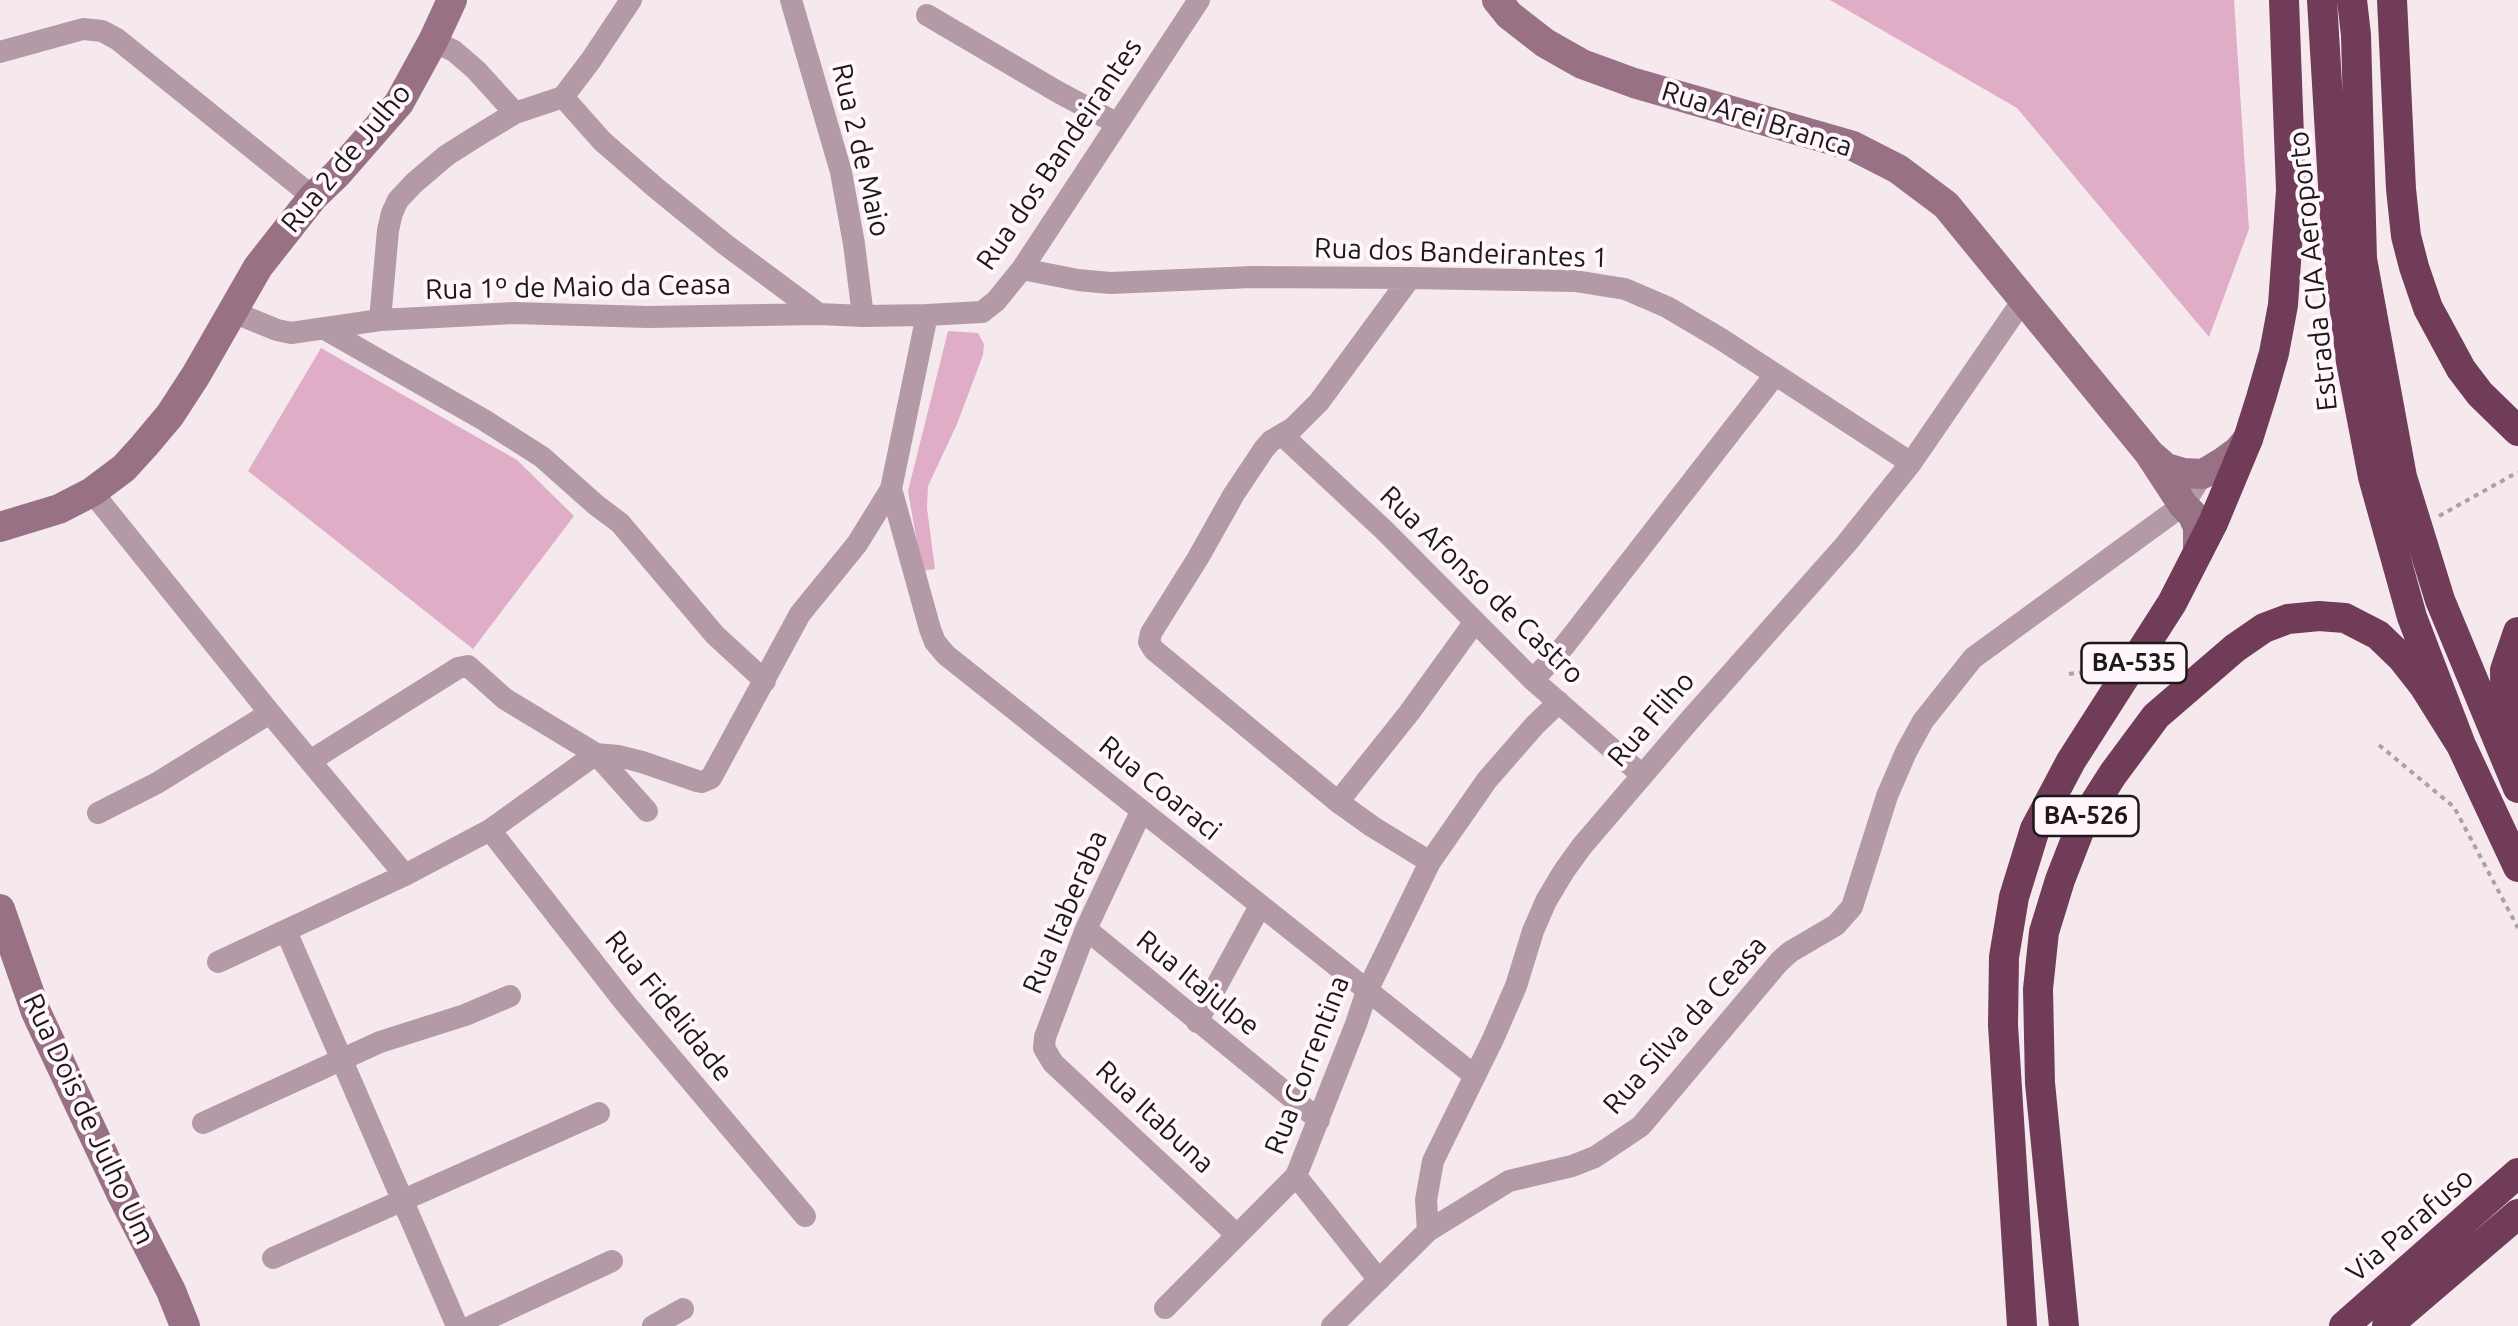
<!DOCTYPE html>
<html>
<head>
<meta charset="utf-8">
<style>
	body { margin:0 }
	canvas { display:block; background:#f5e9ee }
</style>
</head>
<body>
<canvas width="2518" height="1326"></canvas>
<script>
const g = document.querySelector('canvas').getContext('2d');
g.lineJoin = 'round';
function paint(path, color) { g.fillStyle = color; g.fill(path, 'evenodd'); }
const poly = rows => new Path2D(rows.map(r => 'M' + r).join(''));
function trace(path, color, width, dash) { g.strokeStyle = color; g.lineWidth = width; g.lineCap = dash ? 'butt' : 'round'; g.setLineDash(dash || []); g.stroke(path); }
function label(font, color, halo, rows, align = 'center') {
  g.font = font + ' Ubuntu,sans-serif'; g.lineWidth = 8; g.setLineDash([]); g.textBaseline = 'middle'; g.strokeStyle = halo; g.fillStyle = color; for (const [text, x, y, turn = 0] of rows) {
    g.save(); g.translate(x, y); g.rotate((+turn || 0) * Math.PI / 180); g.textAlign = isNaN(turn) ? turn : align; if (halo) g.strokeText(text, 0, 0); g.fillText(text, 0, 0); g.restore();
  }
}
paint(poly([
	[1830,0,2234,0,2249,229,2209,337,2017,108],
	[948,331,978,333,984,344,983,355,957,424,928,486,927,508,935,569,922,571,908,491],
	[321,348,517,460,574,516,473,649,248,471]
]), '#dfadc6');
trace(poly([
	[2439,516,2518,472],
	[2069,674,2098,670],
	[2379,745,2454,807,2518,928]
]), '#aba2a6', 4, [5, 5]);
trace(poly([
	[791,0,841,172,854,244,863,316],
	[927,15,1058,92,1116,123],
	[433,41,454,51,476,70,515,113],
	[0,52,83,29,102,31,117,39,313,197],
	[563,97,602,141,656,188,726,245,819,314],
	[1022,269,1078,280,1110,283,1252,277,1410,278,1575,281,1625,289,1667,307,1721,339,1911,463],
	[1410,278,1319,402,1293,428,1271,441,1264,449,1234,494,1198,558,1151,633,1149,642,1154,650,1338,802,1373,827,1430,862],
	[233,312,277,330,291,333,380,320,514,313,648,317,819,314,863,316,927,315],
	[380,320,388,230,392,213,398,200,414,183,447,155,482,133,515,113,563,97,591,60,631,0],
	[323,328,484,420,542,457,596,505,620,523,715,635,765,681],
	[1282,435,1384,530,1533,680,1642,775],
	[891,489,930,629,935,642,946,655,1475,1076],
	[92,492,270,713,405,875],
	[1533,680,1565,645,1775,375],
	[596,754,618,756,642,762,697,781,702,782,711,778,800,614,857,544,891,489,927,315,982,312,996,301,1022,269,1199,0],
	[310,761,458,668,468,666,505,699,596,754,647,811],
	[1338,802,1409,713,1474,623],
	[1141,812,1086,929,1045,1037,1044,1048,1053,1063,1237,1235],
	[98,813,157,783,270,713],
	[490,830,626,1004,805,1216],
	[1086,929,1319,1120],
	[286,931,457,1326],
	[218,962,405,875,490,830,596,754],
	[1197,1022,1260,906],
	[203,1123,380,1042,465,1015,510,996],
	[1296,1176,1379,1280],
	[1428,1231,1426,1200,1433,1161,1493,1039,1516,986,1533,931,1546,901,1564,871,1582,846,1689,721,1846,544,1911,463,2023,300],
	[273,1258,599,1113],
	[1165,1308,1296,1176,1356,1024,1367,991,1430,862,1487,780,1535,725,1559,702],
	[472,1326,612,1261],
	[653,1326,683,1309],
	[1332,1326,1428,1231,1509,1181,1572,1166,1595,1157,1641,1126,1779,962,1790,952,1836,925,1852,907,1887,796,1906,752,1923,721,1973,658,2183,505,2203,474]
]), '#b49aa7', 22);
trace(poly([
	[1497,0,1509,15,1545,43,1582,64,1634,83,1853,146,1898,169,1946,205,2149,453,2183,505,2192,514,2198,527,2198,552],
	[2151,455,2166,468,2183,473,2203,474,2223,462,2238,451,2248,439],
	[0,527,59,509,92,492,124,468,144,446,170,415,196,375,258,267,313,197,337,174,399,103,433,41,452,0],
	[0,909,36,1012,122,1195,171,1291,185,1326]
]), '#987185', 30);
trace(poly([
	[2322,0,2336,235,2351,362,2373,477,2412,617,2461,745,2518,867],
	[2352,0,2356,35,2362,259,2402,477,2440,600,2518,788],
	[2392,0,2401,189,2406,236,2414,267,2428,308,2461,369,2480,394,2518,431],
	[2506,746,2505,670,2518,632],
	[2022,1326,2003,1025,2004,957,2014,897,2035,829,2071,761,2172,603,2213,523,2248,439,2261,398,2274,353,2283,305,2291,190,2284,0],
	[2064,1326,2040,1083,2038,989,2044,932,2060,880,2083,821,2113,774,2156,716,2235,648,2264,628,2288,619,2319,616,2345,618,2378,635,2402,658,2424,686,2461,745],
	[2344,1326,2518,1173],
	[2387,1326,2518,1214]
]), '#703c58', 30);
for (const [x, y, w] of [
	[2134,663,105],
	[2086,816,105]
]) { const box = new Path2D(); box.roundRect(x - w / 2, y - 20, w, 40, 8); g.fillStyle = '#fff7fb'; g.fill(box); trace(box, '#1d191b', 2.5); }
label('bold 25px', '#1d191b', null, [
	["BA-535",2134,663],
	["BA-526",2086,816]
]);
label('28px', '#1d191b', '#fff7fb', [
	["Rua Arei Branca",1757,119,17],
	["Rua 2 de Maio",861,150,77],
	["Rua dos Bandeirantes",1059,154,-56],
	["Rua 2 de Julho",346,158,-50],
	["Rua dos Bandeirantes 1",1461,253,2],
	["Estrada CIA Aeroporto",2313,271,-96],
	["Rua 1º de Maio da Ceasa",578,287,-1],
	["Rua Afonso de Castro",1482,585,44],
	["Rua Fliho",1651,719,-49],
	["Rua Coaraci",1160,788,39],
	["Rua Itaberaba",1065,912,-67],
	["Rua Itajulpe",1198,983,39],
	["Rua Fidelidade",669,1006,51],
	["Rua Silva da Ceasa",1685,1025,-48],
	["Rua Correntina",1307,1065,-69],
	["Rua Itabuna",1155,1117,43],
	["Rua Dois de Julho Um",89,1119,65],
	["Via Parafuso",2410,1225,-41]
]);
</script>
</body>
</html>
